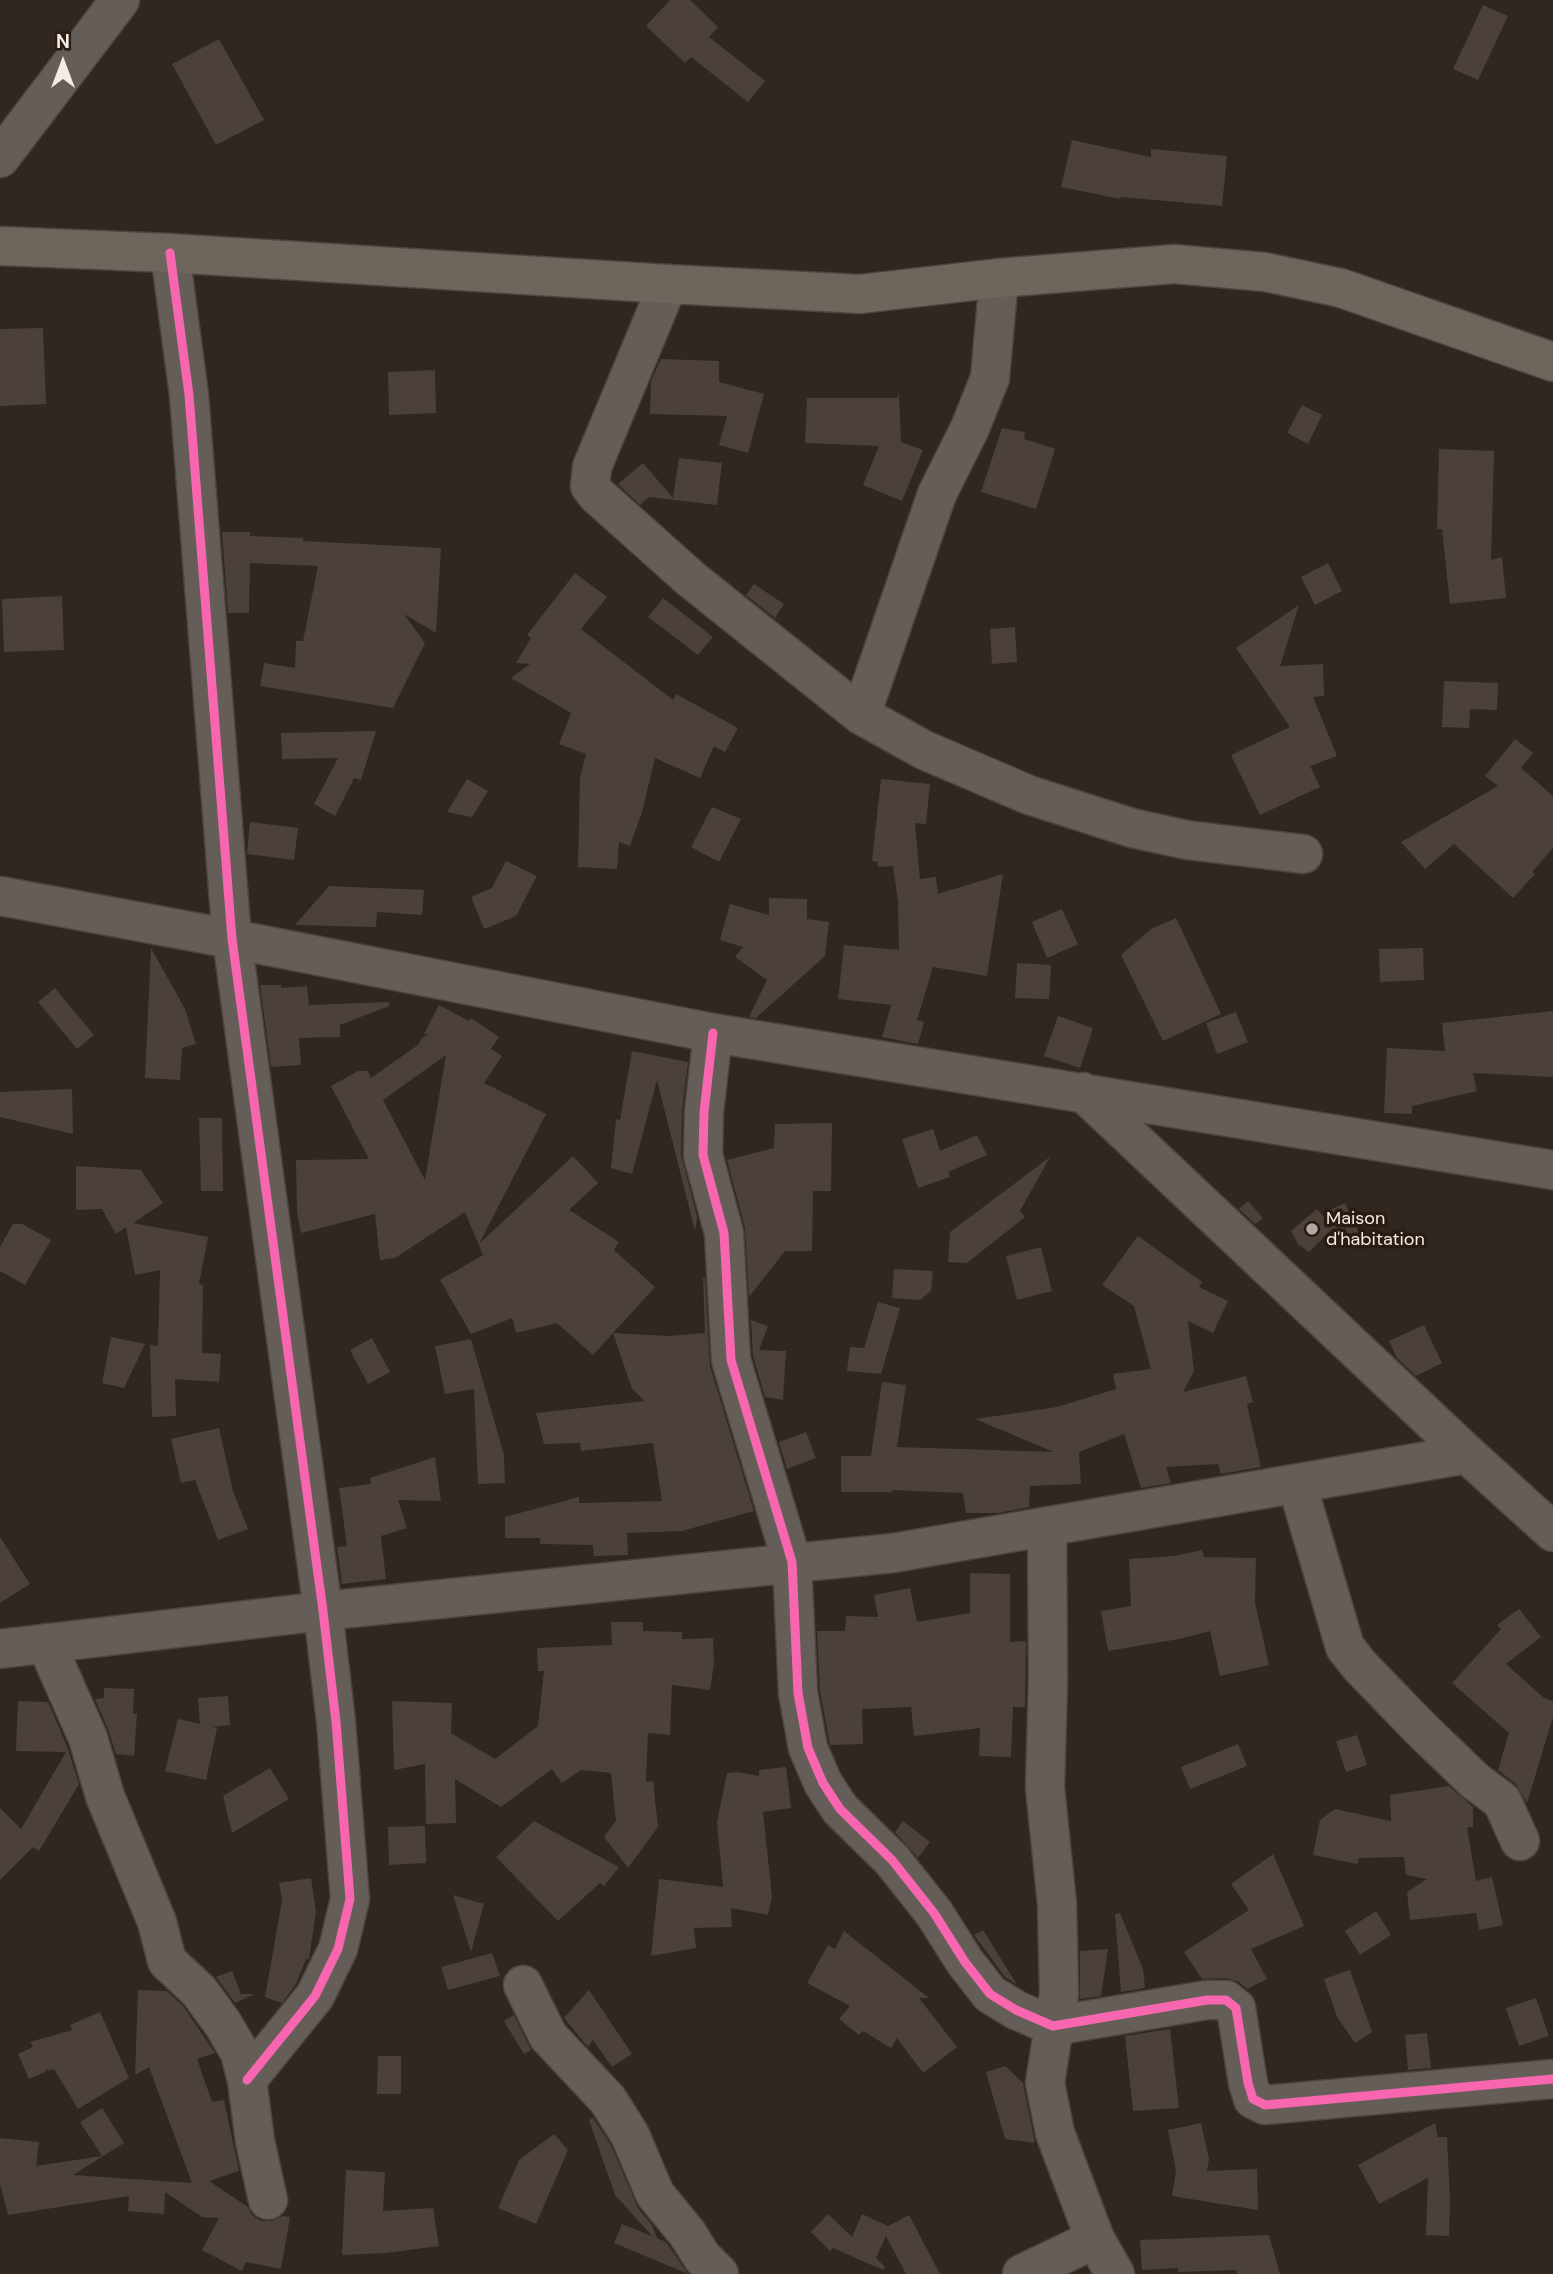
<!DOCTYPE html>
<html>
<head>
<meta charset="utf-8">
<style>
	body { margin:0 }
	#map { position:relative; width:1553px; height:2274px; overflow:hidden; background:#2f2720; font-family:"DM Sans",sans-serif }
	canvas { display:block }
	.north { position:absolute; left:28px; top:28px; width:70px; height:70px; -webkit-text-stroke:5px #2b1c11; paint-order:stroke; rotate:0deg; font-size:19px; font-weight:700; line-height:28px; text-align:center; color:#f6ece5 }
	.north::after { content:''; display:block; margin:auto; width:24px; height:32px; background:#f6ece5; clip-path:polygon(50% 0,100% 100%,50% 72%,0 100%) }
</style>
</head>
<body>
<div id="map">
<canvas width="1553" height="2274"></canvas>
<div class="north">N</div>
</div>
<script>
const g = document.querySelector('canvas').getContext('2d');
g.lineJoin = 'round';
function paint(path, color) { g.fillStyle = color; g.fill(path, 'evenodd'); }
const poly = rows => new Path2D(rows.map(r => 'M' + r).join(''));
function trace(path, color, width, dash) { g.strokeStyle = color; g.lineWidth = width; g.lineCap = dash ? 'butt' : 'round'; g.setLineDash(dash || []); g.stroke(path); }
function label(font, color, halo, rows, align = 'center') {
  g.font = font + ' "DM Sans",sans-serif'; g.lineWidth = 7; g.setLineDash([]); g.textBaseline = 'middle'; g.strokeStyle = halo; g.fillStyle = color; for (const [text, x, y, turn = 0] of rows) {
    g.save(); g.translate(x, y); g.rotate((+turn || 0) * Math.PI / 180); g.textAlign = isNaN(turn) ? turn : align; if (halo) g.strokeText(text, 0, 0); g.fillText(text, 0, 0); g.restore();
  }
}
paint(poly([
	[670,0,690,0,718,27,709,37,765,81,748,102,691,57,685,63,646,26],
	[1483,5,1508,16,1478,80,1453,69],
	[219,39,264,120,216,145,172,64],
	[1072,140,1151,157,1151,149,1227,156,1222,206,1121,197,1120,199,1061,187],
	[43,328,46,404,0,406,0,329],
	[661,359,719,361,719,382,764,394,748,453,719,445,727,416,650,414,651,381],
	[435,370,436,413,389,415,388,372],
	[899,393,901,442,923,450,902,501,863,485,879,446,805,443,807,398,897,398],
	[1302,405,1322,415,1308,444,1287,433],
	[1002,428,1025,432,1024,439,1055,449,1036,509,981,492],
	[1439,449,1494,451,1491,560,1502,557,1506,598,1450,604,1442,529,1437,529],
	[679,458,722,463,717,505,649,497,640,505,618,484,643,463,673,498],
	[222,532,250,532,250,536,303,538,303,541,441,548,436,633,404,614,425,643,393,708,260,686,264,663,295,668,296,641,303,641,318,566,250,563,249,613,228,613],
	[1328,563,1342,591,1315,605,1301,577],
	[575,573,607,597,581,629,673,700,676,694,738,728,725,752,714,746,700,778,655,758,642,812,630,846,619,842,617,869,578,867,580,778,586,754,559,744,571,713,511,678,530,664,516,663,531,638,527,635],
	[754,584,784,604,775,618,746,595],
	[62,596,64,650,4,652,2,599],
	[663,598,713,637,698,655,648,617],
	[1299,605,1280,666,1323,664,1324,696,1313,697,1337,756,1310,766,1320,787,1260,815,1231,755,1290,727,1236,648],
	[1015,627,1017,662,992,664,990,629],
	[1444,681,1498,683,1497,710,1470,709,1469,728,1442,727],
	[376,731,361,780,354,778,335,816,314,804,338,758,282,759,281,733],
	[1515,739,1533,753,1521,768,1553,796,1553,848,1532,872,1535,874,1513,898,1454,844,1425,869,1401,842,1498,786,1485,776],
	[467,779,488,791,472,817,447,812],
	[881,779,930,784,926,824,915,823,920,879,936,877,938,894,1003,874,987,976,933,967,917,1020,924,1022,918,1044,882,1037,891,1005,838,999,844,945,899,950,898,902,893,866,878,867,878,862,872,861],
	[712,807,741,819,719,862,691,847],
	[250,822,298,828,294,860,247,854],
	[506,861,537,876,516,916,484,929,471,897,492,888],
	[329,886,424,890,422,915,377,912,376,927,295,925],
	[769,898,807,899,807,919,829,922,825,956,756,1018,749,1017,767,980,735,957,743,947,720,940,730,904,769,915],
	[1062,909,1078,944,1047,958,1032,922],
	[1176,918,1221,1014,1163,1041,1121,955,1151,929],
	[151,948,185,1009,196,1044,182,1048,180,1080,145,1078],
	[1423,948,1424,980,1380,982,1379,949],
	[1017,963,1051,965,1049,999,1015,998],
	[260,985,281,985,281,988,307,986,309,1005,389,1002,389,1006,340,1025,340,1037,299,1038,301,1065,271,1067],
	[55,988,94,1035,77,1049,38,1002],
	[439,1005,469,1021,471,1018,499,1037,491,1049,502,1056,484,1083,546,1114,479,1244,573,1156,598,1183,569,1210,619,1242,614,1250,655,1287,593,1355,557,1323,516,1333,512,1318,471,1334,440,1280,483,1255,465,1212,395,1258,380,1260,375,1214,301,1233,297,1212,296,1160,369,1159,331,1086,358,1071,368,1071,371,1078,418,1045,422,1038,429,1034,424,1034],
	[446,1055,425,1180,383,1100],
	[1553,1011,1553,1077,1473,1073,1477,1091,1412,1106,1412,1114,1384,1113,1387,1048,1445,1051,1442,1023],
	[1236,1012,1248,1042,1217,1054,1206,1023],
	[1058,1016,1093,1028,1080,1068,1044,1056],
	[632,1051,688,1062,682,1111,681,1154,697,1217,695,1231,657,1080,632,1174,611,1168,616,1119,620,1120],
	[72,1089,73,1134,0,1117,0,1092],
	[199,1118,222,1118,223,1191,201,1191],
	[832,1123,831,1191,813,1191,812,1251,785,1251,749,1297,745,1228,727,1160,774,1148,775,1124],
	[933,1129,940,1151,977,1135,987,1155,948,1172,950,1177,918,1188,902,1139],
	[1050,1157,1020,1211,1025,1217,967,1263,948,1262,950,1232],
	[76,1166,141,1170,163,1203,133,1223,208,1237,199,1284,203,1285,202,1353,221,1354,219,1382,175,1379,176,1416,152,1417,150,1345,158,1346,160,1270,135,1275,126,1227,116,1234,102,1209,76,1210],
	[1248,1201,1263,1218,1255,1224,1239,1209],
	[1345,1203,1361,1238,1340,1247,1332,1229,1309,1252,1298,1244,1291,1231,1317,1209,1329,1224,1324,1213],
	[13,1224,22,1224,51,1240,25,1285,0,1271,0,1247],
	[1138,1236,1202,1282,1199,1287,1228,1301,1213,1333,1188,1321,1194,1371,1183,1392,1246,1376,1253,1402,1247,1404,1261,1467,1221,1474,1218,1464,1166,1467,1171,1483,1141,1488,1124,1434,1079,1452,1081,1484,1030,1486,1029,1507,998,1513,966,1513,963,1493,892,1490,892,1492,841,1492,841,1456,871,1456,882,1382,906,1385,897,1447,1054,1452,975,1419,1057,1407,1116,1389,1113,1374,1151,1369,1134,1306,1102,1285],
	[1041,1247,1052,1291,1017,1300,1006,1256],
	[894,1269,933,1271,931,1291,920,1300,892,1298],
	[703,1278,705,1278,710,1366,754,1511,682,1531,627,1533,628,1555,594,1556,593,1545,540,1544,540,1538,505,1538,505,1517,579,1497,579,1503,662,1501,653,1443,581,1451,580,1443,544,1444,536,1413,645,1401,632,1389,613,1333,669,1336,705,1333],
	[878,1302,900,1308,881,1374,847,1371,850,1347,864,1348],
	[751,1320,768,1326,759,1350,786,1351,783,1400,765,1397,753,1356],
	[1424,1325,1442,1363,1416,1376,1397,1358,1389,1341],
	[111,1337,145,1344,124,1388,102,1383],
	[372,1338,390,1372,368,1384,350,1350],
	[471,1339,504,1455,505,1483,478,1484,474,1389,445,1394,435,1346],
	[219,1428,233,1491,248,1529,218,1540,195,1480,181,1483,171,1439],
	[806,1432,816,1458,787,1469,779,1442],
	[435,1457,441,1501,398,1500,407,1528,381,1536,386,1579,342,1584,337,1547,347,1546,339,1488,371,1484,370,1478],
	[0,1537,30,1584,0,1603],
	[1202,1550,1204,1557,1256,1558,1255,1603,1269,1665,1220,1676,1210,1631,1179,1639,1108,1651,1101,1611,1131,1606,1129,1559,1175,1556],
	[970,1573,1010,1574,1010,1642,1026,1641,1025,1707,1013,1707,1011,1757,979,1756,980,1728,914,1736,911,1707,862,1709,863,1744,830,1745,820,1691,817,1631,845,1631,846,1616,878,1617,874,1595,910,1588,917,1622,970,1613],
	[1519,1609,1541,1637,1506,1664,1544,1698,1553,1701,1553,1717,1527,1803,1516,1784,1498,1770,1509,1733,1452,1683,1501,1629,1497,1625],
	[611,1622,643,1622,643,1631,682,1632,682,1639,713,1638,714,1663,710,1690,672,1685,670,1735,648,1733,646,1782,653,1781,658,1827,628,1868,604,1837,616,1821,611,1773,581,1770,562,1783,552,1769,501,1807,455,1779,456,1823,426,1824,425,1764,394,1770,392,1701,452,1703,451,1733,495,1759,538,1726,544,1671,538,1671,537,1648,612,1645],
	[104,1688,134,1689,133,1714,137,1714,134,1756,116,1754,108,1729,95,1699,104,1698],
	[228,1696,230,1725,213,1727,217,1728,206,1780,165,1771,178,1719,200,1724,198,1698],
	[18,1701,48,1702,67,1746,79,1784,39,1851,33,1847,0,1880,0,1808,21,1829,66,1752,16,1751],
	[1357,1735,1367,1765,1346,1772,1336,1741],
	[1238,1744,1247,1766,1190,1789,1181,1767],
	[786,1767,791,1808,763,1812,772,1897,768,1915,731,1908,732,1927,694,1928,696,1948,651,1956,659,1879,723,1887,717,1822,727,1773,738,1772,759,1776,759,1770],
	[270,1768,289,1799,232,1833,223,1796],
	[1449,1786,1473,1807,1473,1827,1467,1827,1476,1881,1492,1877,1503,1925,1479,1930,1476,1913,1410,1920,1407,1892,1427,1879,1406,1875,1404,1857,1359,1858,1357,1864,1313,1855,1320,1820,1335,1809,1391,1821,1390,1795],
	[534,1821,619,1867,604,1886,600,1883,558,1921,496,1857],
	[903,1821,930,1842,918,1858,895,1832],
	[425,1826,426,1863,389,1865,388,1827],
	[1273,1854,1304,1926,1251,1949,1267,1979,1247,1989,1239,1982,1227,1978,1202,1979,1184,1952,1249,1910,1231,1884],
	[311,1878,316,1911,309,1959,306,1959,296,1984,282,2003,265,1997,282,1900,279,1883],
	[453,1895,484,1904,471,1952],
	[1376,1911,1391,1935,1360,1955,1345,1931],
	[1120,1913,1143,1969,1145,1988,1121,1992,1115,1914],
	[983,1930,1016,1983,1016,1984,1005,1977,974,1935],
	[844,1931,929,1998,919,1998,957,2047,923,2073,897,2038,891,2048,863,2031,859,2035,839,2019,850,2006,807,1983,828,1945,835,1949],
	[1108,1949,1101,1996,1080,1999,1080,1951],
	[492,1953,500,1976,448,1990,441,1967],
	[1350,1970,1372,2032,1355,2043,1337,2017,1324,1979],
	[232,1971,241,1994,255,1994,235,2003,216,1977],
	[138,1990,167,1991,183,2006,215,2053,197,2059,212,2102,224,2100,239,2171,209,2181,248,2207,252,2215,261,2221,272,2221,283,2216,290,2217,281,2269,246,2262,242,2271,202,2250,219,2218,202,2217,165,2192,164,2214,128,2211,129,2196,8,2215,0,2184,0,2138,39,2142,36,2166,102,2156,80,2122,102,2108,124,2143,73,2175,192,2183,149,2067,135,2075],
	[589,1990,632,2054,612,2067,593,2040,588,2047,564,2018],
	[1536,1998,1549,2036,1519,2046,1506,2008],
	[100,2012,129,2078,78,2109,54,2069,48,2071,46,2068,45,2072,29,2079,18,2054,33,2047,30,2042,72,2030,70,2025],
	[514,2015,531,2050,524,2054,504,2021],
	[1170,2029,1179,2108,1133,2111,1125,2036],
	[1427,2033,1431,2068,1408,2070,1405,2035],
	[378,2056,401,2056,401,2094,377,2094],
	[1005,2066,1023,2083,1035,2143,1005,2139,986,2072],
	[593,2118,611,2145,638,2208,652,2225,657,2238,666,2242,688,2274,614,2243,622,2224,652,2236,615,2195,589,2120],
	[1201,2123,1209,2159,1207,2171,1257,2169,1258,2210,1172,2196,1176,2171,1168,2130],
	[1435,2123,1438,2137,1447,2137,1450,2202,1449,2236,1426,2235,1428,2178,1379,2204,1358,2165],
	[554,2134,568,2150,536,2224,498,2208,519,2160],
	[346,2170,385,2172,383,2211,433,2208,439,2246,386,2253,342,2255],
	[828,2214,852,2237,862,2214,888,2226,909,2215,940,2274,906,2274,886,2236,876,2258,885,2267,883,2270,833,2248,830,2251,811,2232],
	[1269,2235,1280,2274,1237,2274,1236,2270,1178,2272,1178,2268,1142,2270,1140,2240]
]), '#4c403a');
const minor = poly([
	[0,158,120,0],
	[170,253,189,395,232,939,323,1611,336,1722,350,1899,338,1949,315,1996,247,2080],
	[668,284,592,467,590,486,597,495,691,579,861,715,924,750,1029,795,1132,828,1187,840,1303,854],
	[861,715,937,494,970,428,990,378,999,278],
	[0,896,232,939,713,1033,1553,1170],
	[713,1033,704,1112,703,1155,724,1233,731,1360,792,1562,798,1693,808,1748,823,1783,840,1809,892,1860,934,1913,965,1962,990,1994,1016,2010,1053,2026,1207,2000,1226,2000,1236,2008,1248,2083,1253,2099,1265,2105,1553,2079],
	[1083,1092,1467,1454,1553,1532],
	[1297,1484,1345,1647,1360,1666,1420,1728,1475,1781,1502,1801,1520,1841],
	[1047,1526,1048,1681,1045,1788,1057,1904,1059,1994,1045,2083,1055,2133,1095,2239,1115,2274],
	[46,1643,88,1738,105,1796,157,1922,167,1961,199,1991,223,2024,240,2053,247,2080,255,2141,268,2200],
	[0,1649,323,1611,893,1553,1467,1454],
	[523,1985,548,2036,608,2100,630,2135,655,2194,687,2233,702,2257,719,2274],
	[1022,2274,1095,2239]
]);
const major = poly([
	[0,246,170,253,668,284,860,294,999,278,1174,264,1265,272,1341,288,1553,362]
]);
trace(minor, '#4c443f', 41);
trace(major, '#4c443f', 41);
trace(minor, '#655e58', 38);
trace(major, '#6e665c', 38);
trace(poly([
	[170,253,189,395,232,939,323,1611,336,1722,350,1899,338,1949,315,1996,247,2080],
	[713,1033,704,1112,703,1155,724,1233,731,1360,792,1562,798,1693,808,1748,823,1783,840,1809,892,1860,934,1913,965,1962,990,1994,1016,2010,1053,2026,1207,2000,1226,2000,1236,2008,1248,2083,1253,2099,1265,2105,1553,2079]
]), '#f766af', 9);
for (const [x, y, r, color] of [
	[1312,1229,7,"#b0a7a0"]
]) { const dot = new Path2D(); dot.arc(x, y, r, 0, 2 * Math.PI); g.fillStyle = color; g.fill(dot); trace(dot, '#2b1c11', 2.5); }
label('18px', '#f6ece5', '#2b1c11', [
	["Maison",1326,1219],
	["d'habitation",1326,1240]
], 'left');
</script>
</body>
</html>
